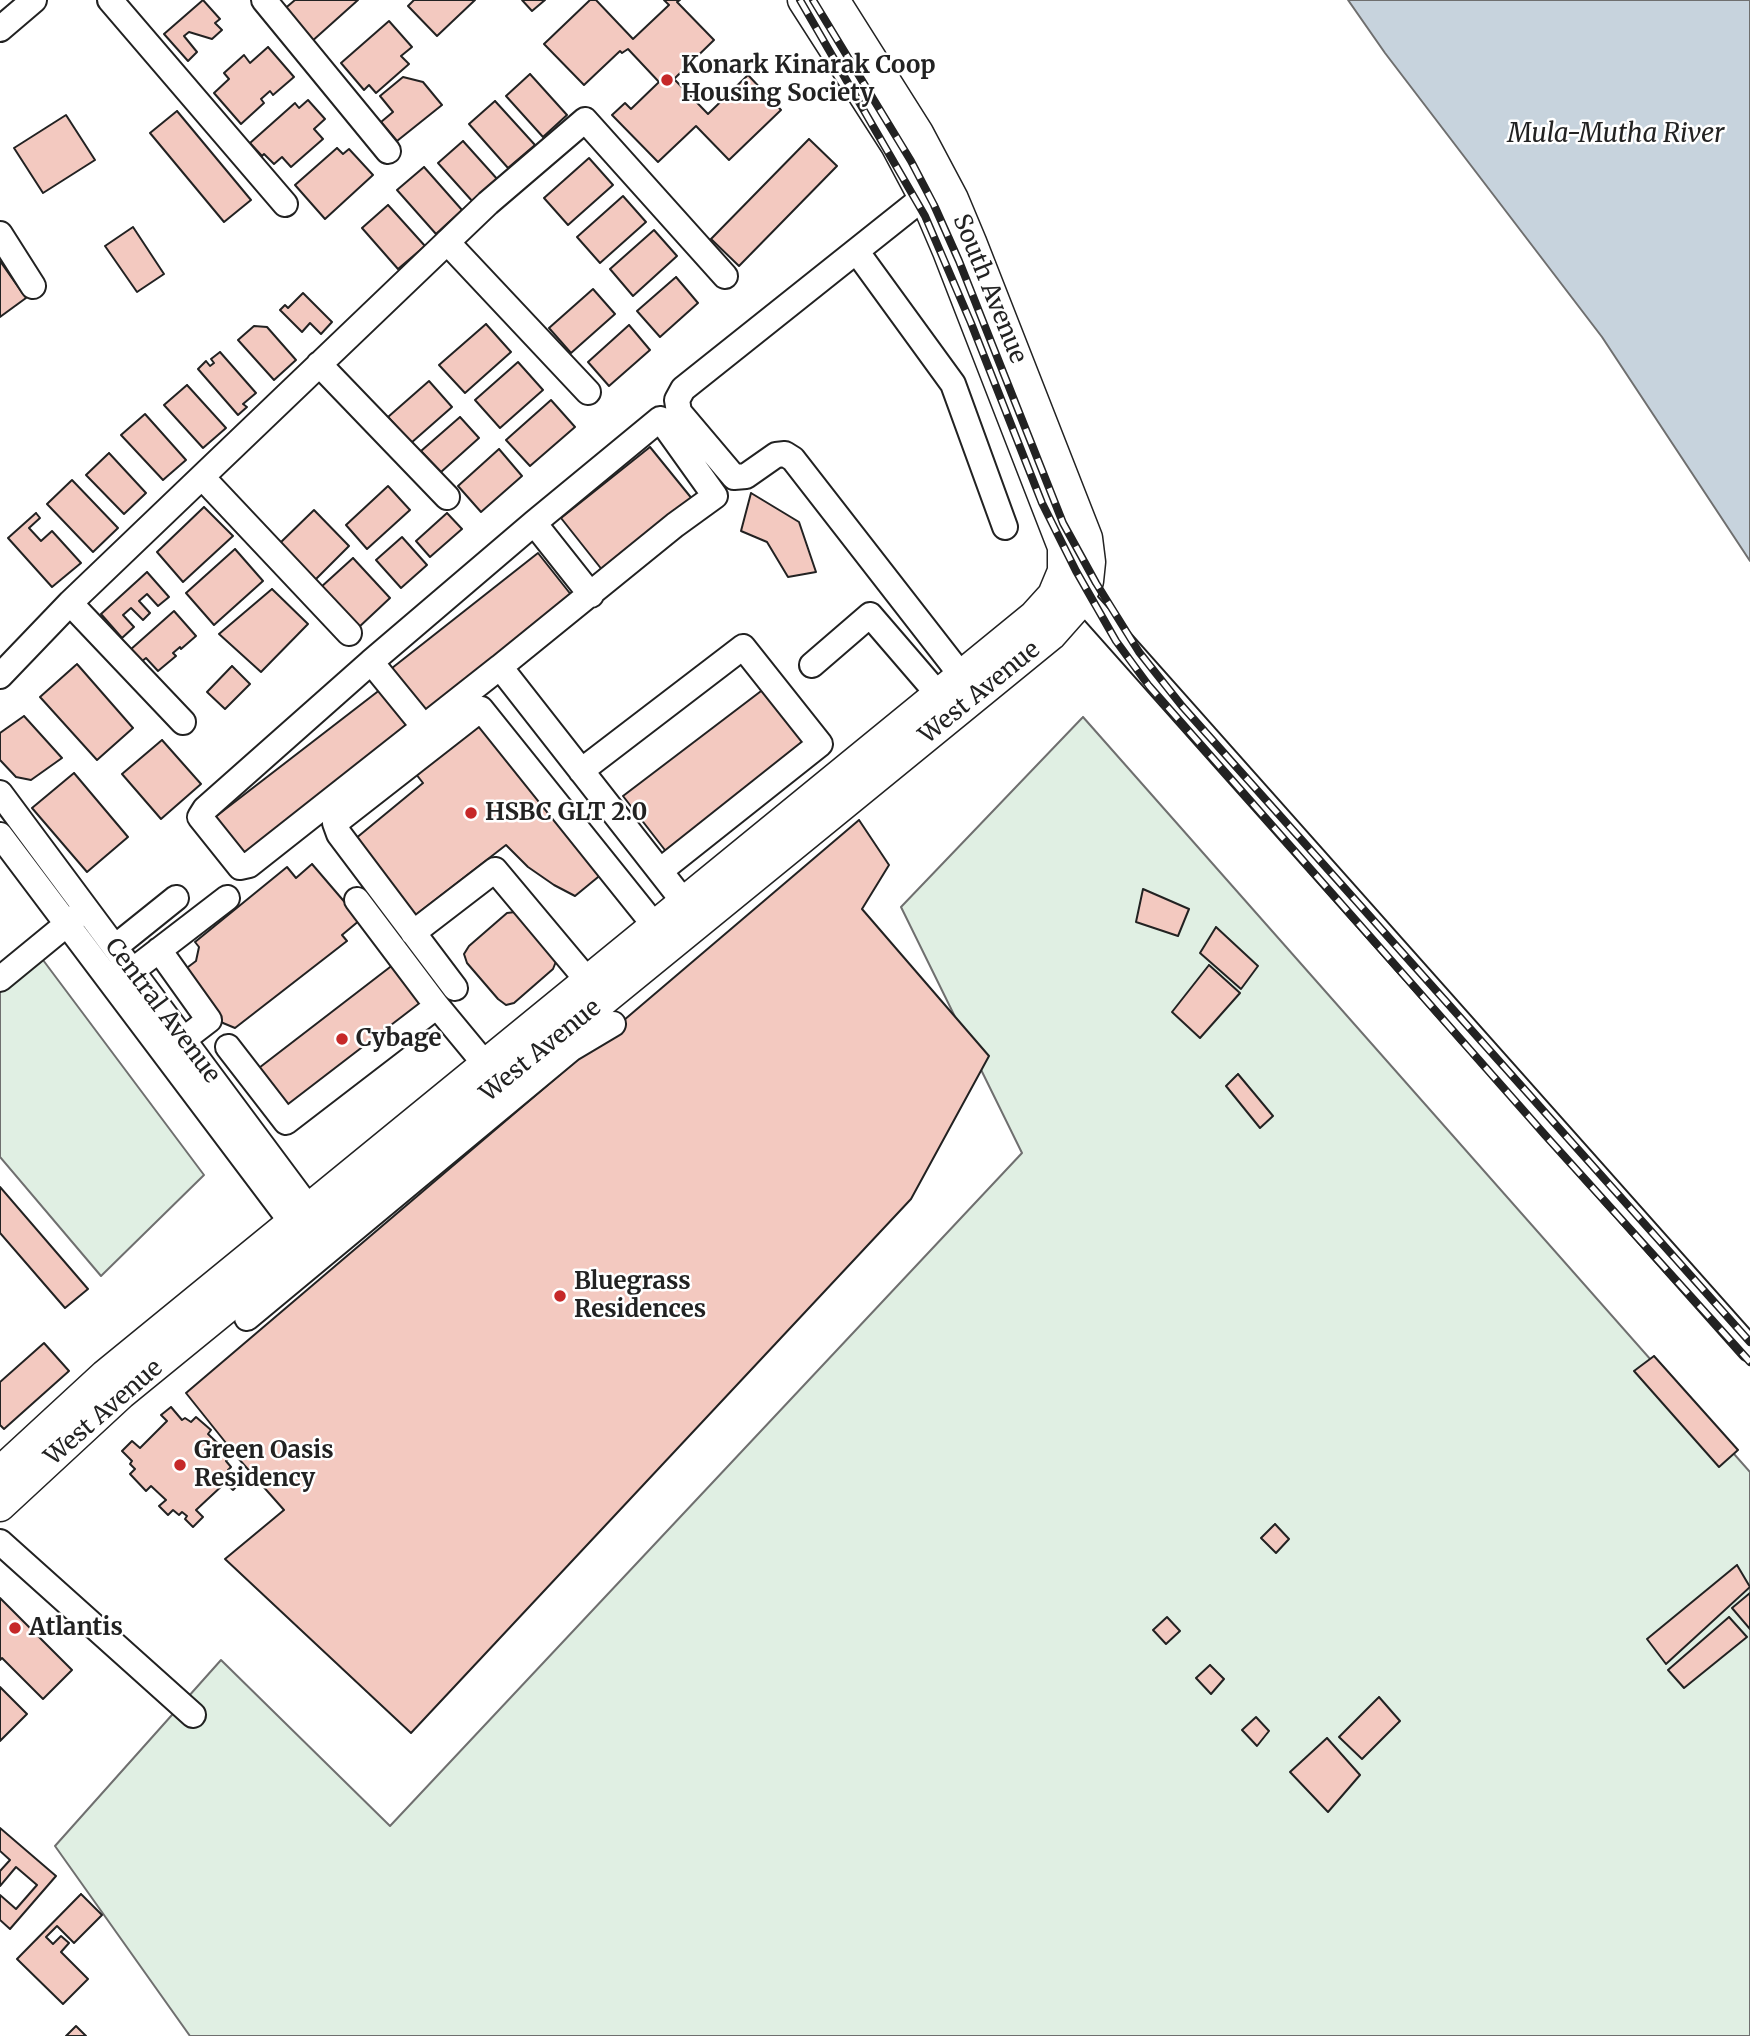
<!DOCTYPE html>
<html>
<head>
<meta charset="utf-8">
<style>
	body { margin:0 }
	canvas { display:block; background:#fff }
</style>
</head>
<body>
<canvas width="1750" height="2036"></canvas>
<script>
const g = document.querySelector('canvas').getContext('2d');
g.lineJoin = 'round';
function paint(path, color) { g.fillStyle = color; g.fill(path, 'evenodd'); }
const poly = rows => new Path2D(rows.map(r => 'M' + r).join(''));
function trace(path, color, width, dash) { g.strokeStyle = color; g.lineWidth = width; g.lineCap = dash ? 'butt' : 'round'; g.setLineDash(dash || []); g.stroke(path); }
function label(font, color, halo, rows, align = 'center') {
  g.font = font + ' Merriweather,serif'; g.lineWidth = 5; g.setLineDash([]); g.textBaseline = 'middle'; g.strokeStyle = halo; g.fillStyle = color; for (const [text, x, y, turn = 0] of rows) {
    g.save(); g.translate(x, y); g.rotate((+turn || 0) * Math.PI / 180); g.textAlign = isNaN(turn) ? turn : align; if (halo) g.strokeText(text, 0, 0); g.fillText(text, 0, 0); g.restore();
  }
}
const green = poly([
	[1083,717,1750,1472,1750,2036,190,2036,55,1846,221,1660,390,1826,1022,1153,901,907,1083,717],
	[40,956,204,1175,101,1276,0,1157,0,992,40,956]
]);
paint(green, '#e0efe3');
trace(green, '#6f6f6f', 2);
const water = poly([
	[1348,0,1750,0,1750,561,1602,337,1385,53,1348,0]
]);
paint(water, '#c7d3dd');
trace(water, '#6f6f6f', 2);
const building = poly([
	[203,0,220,19,215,23,222,30,212,39,189,32,184,36,197,52,188,61,164,34,203,0],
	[295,0,358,0,310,43,282,11,295,0],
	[414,0,475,0,437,36,408,6,414,0],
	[522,0,545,0,532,11,522,0],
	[590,0,596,0,633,39,669,5,664,0,680,0,677,2,714,40,674,79,708,114,748,75,781,110,729,160,696,126,658,162,612,115,625,103,631,109,659,82,628,49,622,53,620,51,584,85,544,44,590,0],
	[389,21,412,47,401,56,409,64,376,93,369,85,364,90,341,63,389,21],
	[268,47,294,77,273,95,270,91,261,99,264,103,241,124,214,93,229,79,224,73,244,55,250,63,268,47],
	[530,74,567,115,543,137,506,96,530,74],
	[403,77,423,82,442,105,397,141,381,122,393,112,380,96,403,77],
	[308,100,325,119,314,129,323,139,291,167,282,157,274,164,264,154,262,156,250,143,295,103,299,108,308,100],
	[495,101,535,145,508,168,469,124,495,101],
	[177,111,251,200,224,222,150,133,177,111],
	[66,115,95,160,43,193,14,148,66,115],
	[809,139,837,166,739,266,711,239,809,139],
	[463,141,498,180,473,202,438,163,463,141],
	[337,148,343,154,349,149,373,175,325,219,295,185,337,148],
	[589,158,613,185,568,225,544,198,589,158],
	[424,167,462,210,436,234,397,190,424,167],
	[623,196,646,222,600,263,577,237,623,196],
	[388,205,425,246,398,269,362,228,388,205],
	[133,227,164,274,137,292,105,246,133,227],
	[654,230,677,256,633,296,610,269,654,230],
	[0,261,26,298,0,317,0,261],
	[676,277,698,303,660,337,637,311,676,277],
	[593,289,615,314,571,353,549,328,593,289],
	[303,293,332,322,321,334,310,323,302,332,280,310,285,305,288,308,303,293],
	[486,324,511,352,465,393,439,365,486,324],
	[629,325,650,350,609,386,588,362,629,325],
	[254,326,267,327,296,360,274,380,238,340,254,326],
	[220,352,256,393,243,404,247,407,238,415,198,369,206,361,210,366,214,363,211,359,220,352],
	[518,362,543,390,500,428,475,400,518,362],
	[429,381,452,407,411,443,388,417,429,381],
	[187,385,226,428,203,448,164,405,187,385],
	[551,400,575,427,530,466,506,440,551,400],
	[145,414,186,460,163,480,121,435,145,414],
	[460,417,479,438,441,472,421,451,460,417],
	[650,447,693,500,603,571,561,518,650,447],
	[499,449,522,476,481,512,458,486,499,449],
	[109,453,146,493,124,514,86,475,109,453],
	[72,480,118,528,93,552,47,504,72,480],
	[388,486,410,510,367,549,346,525,388,486],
	[751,493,799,522,816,572,788,577,767,542,741,531,751,493],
	[204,507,233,536,183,582,157,552,204,507],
	[314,510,349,546,315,580,280,543,314,510],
	[36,513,40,518,29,528,41,541,52,531,81,563,52,587,8,538,36,513],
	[447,513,462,529,430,557,416,541,447,513],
	[402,537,427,565,401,588,376,560,402,537],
	[235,549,263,581,214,625,186,593,235,549],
	[538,553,576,601,426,720,387,672,538,553],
	[353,558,390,598,358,628,320,588,353,558],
	[147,572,169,597,158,606,147,594,139,601,150,613,143,620,131,608,123,615,134,627,122,638,101,614,147,572],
	[272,589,308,624,261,672,219,634,272,589],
	[174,611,196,636,181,649,180,647,173,653,176,656,158,671,146,658,141,662,130,650,174,611],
	[77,664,133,728,97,760,40,697,77,664],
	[232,666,250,684,225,709,207,692,232,666],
	[769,685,813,743,668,854,623,796,769,685],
	[381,689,413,730,242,862,210,821,381,689],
	[24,716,62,758,31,780,16,777,0,760,0,733,24,716],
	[478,716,603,873,575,896,554,885,528,867,506,845,408,921,349,844,423,783,412,769,478,716],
	[162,740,201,784,161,819,122,774,162,740],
	[74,773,128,837,87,872,32,808,74,773],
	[859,820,889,865,862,909,989,1056,911,1199,411,1733,225,1559,284,1510,238,1458,186,1393,859,820],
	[312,864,360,920,342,935,347,941,235,1028,223,1023,209,1011,180,973,196,961,199,947,195,942,287,867,296,878,312,864],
	[1143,889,1189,909,1178,936,1136,922,1143,889],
	[515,912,557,959,553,969,514,1003,506,1005,498,999,467,963,464,954,469,946,507,913,515,912],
	[1216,927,1258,966,1241,989,1200,953,1216,927],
	[394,964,428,1008,290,1115,255,1071,394,964],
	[1209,965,1240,993,1200,1038,1172,1012,1209,965],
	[1238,1074,1273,1116,1260,1128,1226,1086,1238,1074],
	[0,1187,88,1289,65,1308,0,1233,0,1187],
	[44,1343,69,1371,4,1429,0,1425,0,1382,44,1343],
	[1654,1356,1738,1450,1719,1467,1634,1371,1654,1356],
	[171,1407,182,1420,185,1418,191,1422,196,1417,211,1430,208,1434,231,1456,226,1461,231,1467,228,1470,233,1475,235,1473,243,1480,233,1490,225,1483,196,1510,203,1517,193,1527,185,1519,187,1516,182,1512,179,1515,173,1510,168,1515,159,1506,166,1500,151,1486,146,1491,130,1474,135,1469,130,1464,132,1461,122,1451,132,1441,140,1448,167,1421,161,1415,171,1407],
	[1275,1524,1289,1539,1276,1553,1261,1538,1275,1524],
	[1737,1565,1750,1587,1666,1664,1647,1639,1737,1565],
	[1750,1593,1750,1629,1732,1608,1750,1593],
	[0,1598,72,1670,43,1699,2,1658,0,1660,0,1598],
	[1167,1617,1180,1631,1166,1644,1153,1630,1167,1617],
	[1729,1617,1747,1637,1684,1688,1668,1670,1729,1617],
	[1210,1665,1224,1679,1211,1694,1196,1678,1210,1665],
	[0,1687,27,1714,0,1741,0,1687],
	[1379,1697,1400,1721,1362,1759,1339,1737,1379,1697],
	[1256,1717,1269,1731,1257,1746,1242,1730,1256,1717],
	[1327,1738,1360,1775,1328,1812,1290,1772,1327,1738],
	[0,1828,56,1876,10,1929,0,1920,0,1895,16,1909,37,1885,16,1867,0,1886,0,1871,10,1860,0,1851,0,1828],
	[81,1894,102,1915,74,1943,57,1926,46,1937,53,1944,61,1936,69,1943,61,1952,88,1979,63,2004,17,1959,81,1894],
	[76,2026,86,2036,66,2036,76,2026]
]);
paint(building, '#f3c9c0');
trace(building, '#222', 2);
const minor = poly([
	[110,0,285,204],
	[264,0,388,151],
	[0,29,34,0],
	[940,190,924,197,683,389,677,400,679,412,734,477,746,476,776,455,785,454,793,459,961,675],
	[0,234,33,286],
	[447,242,588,392],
	[857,252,953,384,1005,527],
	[319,364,447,497],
	[202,477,349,633],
	[534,523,591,595],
	[1081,597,1750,1349],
	[70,603,183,722],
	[371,662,205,809,200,817,240,867,249,865,500,667,695,916],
	[812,665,870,615,938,694],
	[0,676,70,603,488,203,585,120,725,276],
	[424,727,371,662,534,523,660,419,715,496,675,525,500,667],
	[581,771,743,647,820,744,660,871],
	[0,793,319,1222],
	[0,835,302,1236],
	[357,900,437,1006,485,1064],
	[413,933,495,870,588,981],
	[115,947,176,898],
	[159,950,209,1020,183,1040],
	[132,971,227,898],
	[0,979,78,915],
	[455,988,339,834,335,823,481,709,655,926],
	[228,1047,286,1122,437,1006],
	[247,1318,571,1049,613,1024],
	[0,1542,193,1715]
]);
const major = poly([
	[0,1472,105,1375,1034,616,1053,595,1063,571,1063,547,948,251,930,209,896,145,803,0],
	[0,1506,121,1394,1051,635,1074,609,1088,581,1090,562,1087,538,971,242,953,199,918,133,834,0]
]);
trace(minor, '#222', 28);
trace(major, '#222', 33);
trace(minor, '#fff', 24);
trace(major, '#fff', 30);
const rail = poly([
	[800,0,925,216,971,323,1042,503,1076,571,1116,641,1149,686,1545,1135,1750,1362],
	[813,0,911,161,934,205,959,261,1063,523,1096,583,1139,652,1182,706,1750,1342]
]);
trace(rail, '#222', 8);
trace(rail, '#fff', 5, [16]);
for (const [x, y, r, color] of [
	[667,80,7,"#c62828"],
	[471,813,7,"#c62828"],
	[342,1039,7,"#c62828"],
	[560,1296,7,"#c62828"],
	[180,1465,7,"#c62828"],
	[15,1628,7,"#c62828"]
]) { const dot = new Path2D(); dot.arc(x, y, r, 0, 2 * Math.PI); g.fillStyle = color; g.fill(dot); trace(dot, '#fff', 2.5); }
label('bold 24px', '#222', '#fff', [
	["Konark Kinarak Coop",681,66],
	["Housing Society",681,94],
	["HSBC GLT 2.0",485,813],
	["Cybage",356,1039],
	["Bluegrass",574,1282],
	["Residences",574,1310],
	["Green Oasis",194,1451],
	["Residency",194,1479],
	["Atlantis",29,1628]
], 'left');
label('24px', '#222', '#fff', [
	["South Avenue",989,289,68],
	["West Avenue",980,693,-39],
	["Central Avenue",162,1011,53],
	["West Avenue",541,1051,-39],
	["West Avenue",104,1413,-41]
]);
label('italic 26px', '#222', '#fff', [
	["Mula-Mutha River",1616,135]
]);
</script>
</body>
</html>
